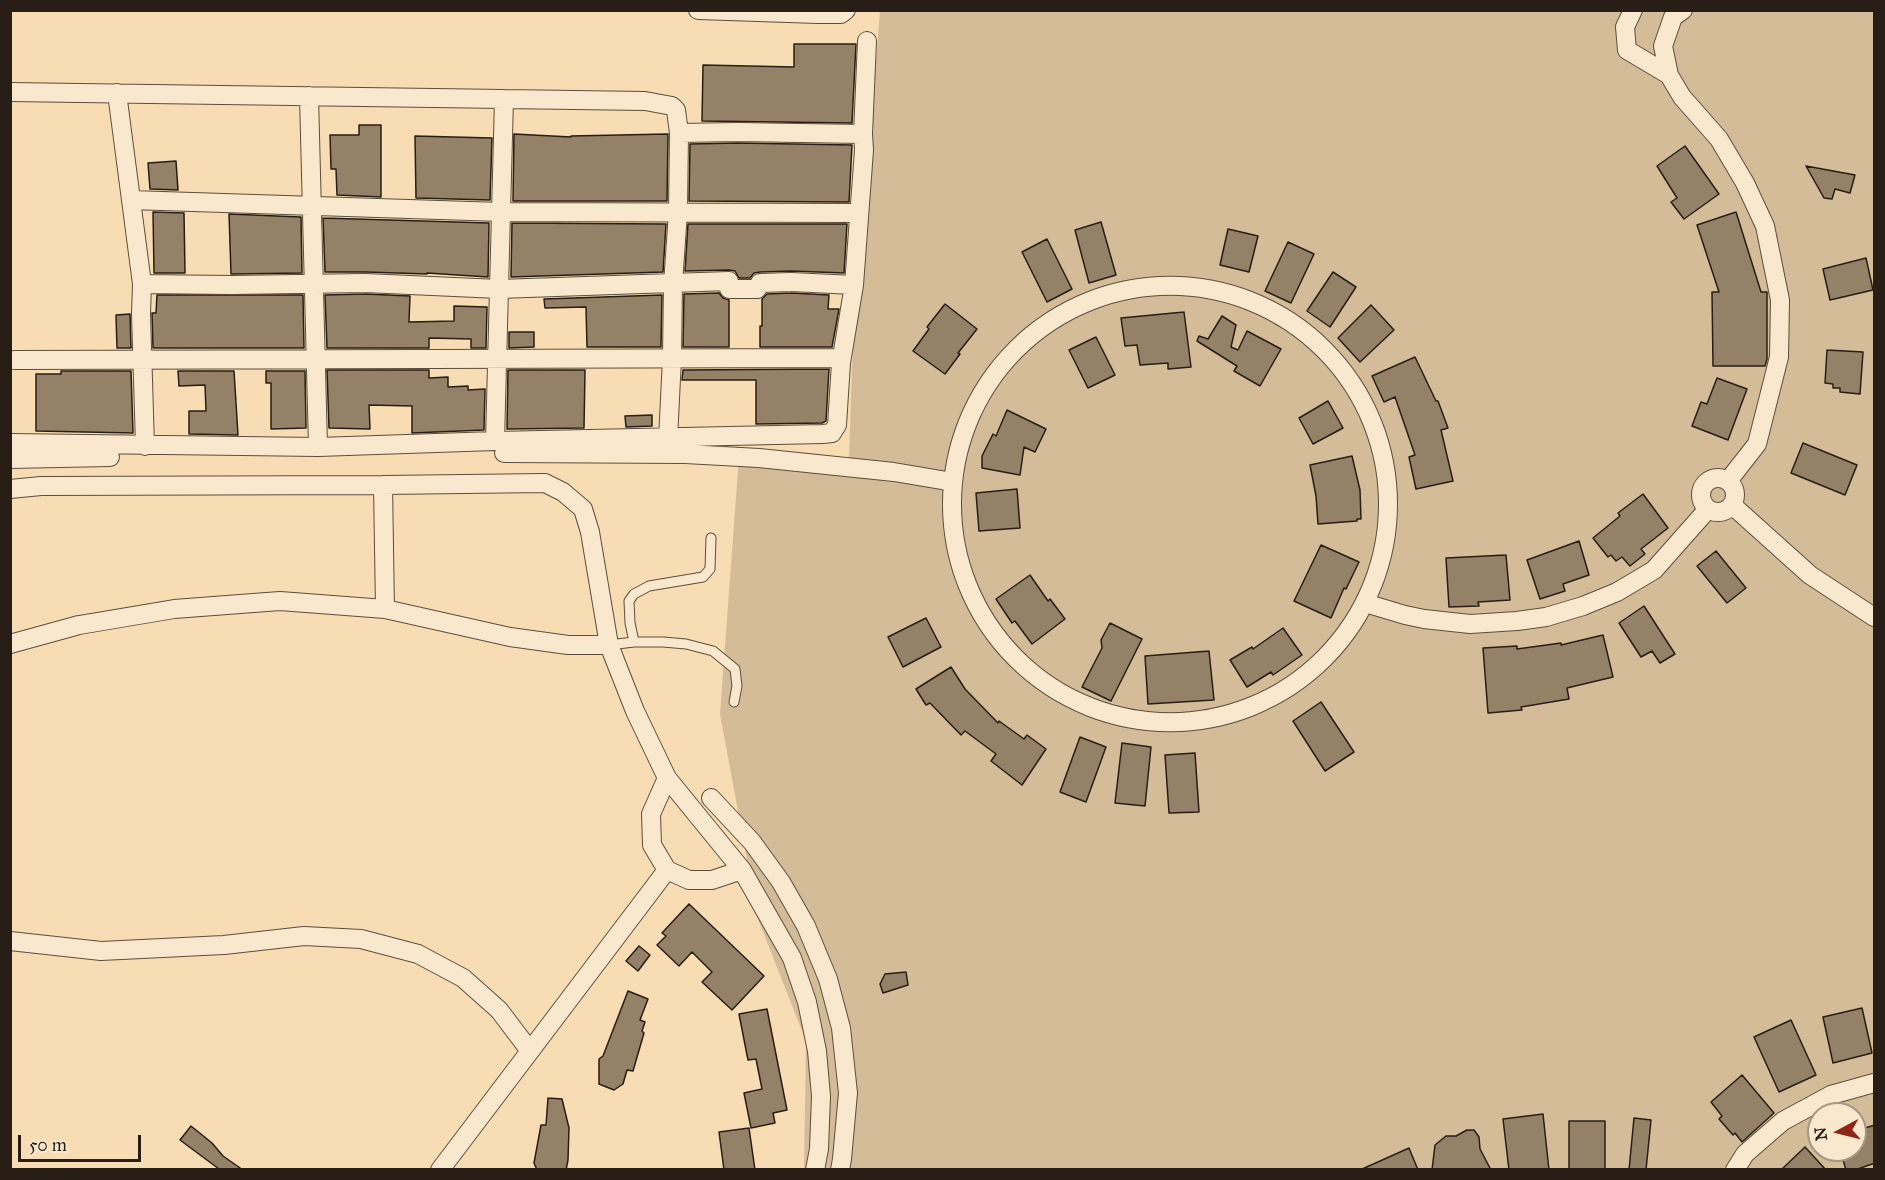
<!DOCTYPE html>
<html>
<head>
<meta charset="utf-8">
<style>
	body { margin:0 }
	#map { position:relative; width:1885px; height:1180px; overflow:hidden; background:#f8dcb3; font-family:"IM FELL Great Primer",serif }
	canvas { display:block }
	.frame { position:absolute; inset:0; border:12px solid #281e15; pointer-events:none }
	.north { position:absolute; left:1807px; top:1102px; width:60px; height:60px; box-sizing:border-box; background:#fae8ce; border:2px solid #a69784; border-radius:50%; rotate:263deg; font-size:16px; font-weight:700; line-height:24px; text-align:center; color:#281e15 }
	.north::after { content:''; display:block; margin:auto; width:21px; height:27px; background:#8f2418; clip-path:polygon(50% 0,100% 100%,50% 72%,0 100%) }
	.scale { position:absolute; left:18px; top:1135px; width:123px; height:27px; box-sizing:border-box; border:3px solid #281e15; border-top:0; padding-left:8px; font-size:18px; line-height:21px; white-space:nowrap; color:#281e15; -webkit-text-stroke:4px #fae8ce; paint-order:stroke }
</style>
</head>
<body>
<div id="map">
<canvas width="1885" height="1180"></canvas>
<div class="frame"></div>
<div class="north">N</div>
<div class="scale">50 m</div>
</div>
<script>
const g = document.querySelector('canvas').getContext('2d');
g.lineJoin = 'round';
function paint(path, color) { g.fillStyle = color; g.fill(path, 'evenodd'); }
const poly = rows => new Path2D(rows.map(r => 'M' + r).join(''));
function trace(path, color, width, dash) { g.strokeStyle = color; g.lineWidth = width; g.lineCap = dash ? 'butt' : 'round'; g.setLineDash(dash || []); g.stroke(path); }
paint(poly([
	[880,11,1874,11,1874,1169,804,1169,806,1041,758,919,720,714,739,456,849,458,852,365],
	[1819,1114,1855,1114,1855,1150,1819,1150]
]), '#d5bc98');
const building = poly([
	[794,44,856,44,852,123,702,121,703,65,794,67,794,44],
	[359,125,381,125,381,197,337,195,336,169,331,169,330,135,359,135,359,125],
	[514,134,571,137,571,136,668,134,667,201,513,201,514,134],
	[415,136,492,138,490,200,416,198,415,136],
	[737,143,852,145,849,202,689,201,690,144,737,143],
	[1685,146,1719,194,1684,219,1671,202,1677,198,1657,166,1685,146],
	[176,161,178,190,150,189,148,163,176,161],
	[1806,166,1855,175,1850,193,1835,189,1832,199,1824,198,1806,166],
	[153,212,184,213,185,273,154,273,153,212],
	[1736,212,1761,292,1767,292,1767,359,1765,366,1713,366,1712,292,1719,292,1697,225,1736,212],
	[229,214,301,217,302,273,231,274,229,214],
	[323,218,489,223,488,277,427,273,427,274,366,272,325,272,323,218],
	[1101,222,1116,275,1089,283,1075,230,1101,222],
	[512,223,666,224,663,272,511,277,512,223],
	[688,224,847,224,844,273,791,271,760,272,754,273,750,278,739,278,735,271,729,270,685,271,688,224],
	[1228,229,1258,236,1249,272,1220,265,1228,229],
	[1047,239,1072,289,1047,302,1022,252,1047,239],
	[1288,242,1314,254,1291,303,1265,291,1288,242],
	[1866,258,1873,290,1830,300,1823,269,1866,258],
	[1333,272,1356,287,1330,327,1307,311,1333,272],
	[719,293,723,298,729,300,729,347,683,347,684,294,719,293],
	[791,293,829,295,828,309,839,309,832,347,760,347,760,326,762,326,762,299,767,294,791,293],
	[365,294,410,296,409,322,454,321,454,306,487,307,486,348,471,348,471,339,429,338,429,348,327,348,325,295,365,294],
	[157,295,303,295,304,348,153,348,152,313,156,313,157,295],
	[662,295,661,347,587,347,586,307,545,308,544,299,662,295],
	[945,304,977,329,958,353,960,354,945,374,913,351,929,329,927,327,945,304],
	[1371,305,1394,330,1360,362,1338,338,1371,305],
	[1184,312,1191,367,1168,369,1168,363,1140,365,1137,345,1125,346,1121,318,1184,312],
	[130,314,131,348,117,348,116,315,130,314],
	[1222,316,1236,325,1231,347,1238,350,1247,331,1281,349,1260,386,1234,371,1237,366,1197,341,1199,336,1208,339,1222,316],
	[509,332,534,332,534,347,509,348,509,332],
	[1096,337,1115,375,1088,388,1069,350,1096,337],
	[1827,350,1863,352,1860,394,1840,392,1840,388,1833,388,1833,384,1825,383,1827,350],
	[1415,357,1436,401,1438,401,1448,428,1441,430,1453,481,1416,489,1409,457,1415,455,1395,397,1384,402,1372,376,1415,357],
	[829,369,826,421,822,423,756,424,756,380,682,380,683,370,829,369],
	[327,370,429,370,429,378,448,377,448,387,468,386,468,390,485,389,484,430,412,433,412,406,369,405,370,429,329,428,327,370],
	[508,370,585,370,584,428,507,429,508,370],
	[61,371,131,371,133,433,36,431,36,374,61,374,61,371],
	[178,371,234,371,238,435,189,434,189,411,206,411,205,385,179,386,178,371],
	[266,371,305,371,306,428,271,429,271,383,266,383,266,371],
	[1717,378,1747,389,1728,440,1692,426,1701,402,1707,404,1717,378],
	[1328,401,1343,428,1313,444,1299,418,1328,401],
	[1007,410,1046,429,1035,452,1024,447,1020,475,982,468,982,456,993,434,996,436,1007,410],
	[652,415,652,426,626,427,625,416,652,415],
	[1803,443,1857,465,1845,495,1791,473,1803,443],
	[1352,456,1360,490,1361,519,1357,519,1357,521,1318,524,1316,496,1310,465,1352,456],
	[1017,489,1020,528,979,531,976,493,1017,489],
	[1643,494,1668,528,1641,549,1645,554,1630,566,1622,557,1616,561,1611,555,1608,557,1593,538,1620,516,1618,513,1643,494],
	[1579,541,1589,575,1563,584,1565,591,1540,599,1527,560,1579,541],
	[1321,545,1359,562,1346,589,1344,588,1331,618,1294,601,1321,545],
	[1716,551,1746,588,1727,603,1697,566,1716,551],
	[1506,555,1510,600,1478,602,1479,606,1449,607,1446,558,1506,555],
	[1030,575,1048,601,1050,599,1065,619,1032,644,1015,621,1012,623,996,599,1030,575],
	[1644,606,1675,654,1660,663,1652,651,1641,657,1619,623,1644,606],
	[926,618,941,647,903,667,888,637,926,618],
	[1110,623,1142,639,1111,701,1082,687,1102,648,1101,640,1110,623],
	[1283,628,1302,655,1273,675,1271,672,1247,687,1230,660,1252,647,1253,649,1283,628],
	[1603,635,1613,677,1567,688,1569,699,1521,707,1522,710,1488,713,1483,648,1517,646,1517,649,1561,643,1561,645,1603,635],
	[1209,651,1214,700,1148,704,1145,656,1209,651],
	[951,667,965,689,998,723,999,721,1024,739,1027,735,1046,749,1022,785,991,761,996,754,965,731,961,735,930,703,926,705,916,689,951,667],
	[1321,702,1354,752,1325,771,1293,721,1321,702],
	[1080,737,1106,747,1086,802,1060,792,1080,737],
	[1122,743,1151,747,1145,806,1115,803,1122,743],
	[1195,753,1199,812,1169,813,1165,755,1195,753],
	[689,904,764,976,732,1010,702,982,712,972,692,952,679,966,657,945,666,936,662,933,689,904],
	[639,946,650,955,638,971,626,961,639,946],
	[906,972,908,985,883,993,880,984,885,974,906,972],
	[628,991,648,999,640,1020,645,1022,642,1031,644,1033,633,1071,627,1070,623,1084,614,1090,599,1084,599,1059,603,1056,628,991],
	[1862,1008,1872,1053,1833,1063,1823,1017,1862,1008],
	[767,1009,787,1110,773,1113,775,1123,751,1128,744,1093,762,1089,756,1059,748,1060,739,1014,767,1009],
	[1791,1020,1816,1075,1779,1092,1754,1037,1791,1020],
	[1742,1075,1774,1113,1742,1142,1735,1133,1733,1135,1719,1119,1722,1116,1711,1102,1742,1075],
	[548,1098,562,1099,569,1128,568,1160,566,1170,537,1170,534,1163,541,1125,546,1125,548,1098],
	[1543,1114,1549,1170,1509,1170,1503,1119,1543,1114],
	[1634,1118,1651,1120,1646,1170,1629,1170,1634,1118],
	[1569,1121,1605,1121,1605,1170,1569,1170,1569,1121],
	[1875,1125,1875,1163,1855,1170,1846,1170,1840,1150,1855,1150,1855,1131,1875,1125],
	[191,1126,212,1143,223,1156,243,1170,219,1169,180,1140,191,1126],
	[749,1128,755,1170,724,1170,719,1132,749,1128],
	[1467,1130,1474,1130,1479,1137,1480,1149,1491,1170,1432,1170,1435,1145,1446,1136,1456,1136,1467,1130],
	[1805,1147,1826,1170,1781,1170,1805,1147],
	[1409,1148,1418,1170,1360,1170,1409,1148]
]);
paint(building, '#948167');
trace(building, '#281e15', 1.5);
const service = poly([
	[634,642,630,623,629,601,634,594,649,586,703,577,710,569,711,538],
	[609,645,634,642,663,642,686,644,713,651,735,669,737,686,734,702]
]);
const minor = poly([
	[698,10,818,14,841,14,846,10],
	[1633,10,1625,27,1627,50,1669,75],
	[1683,10,1673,17,1663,46,1669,75,1682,97,1719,139,1745,183,1765,226,1780,300,1779,357,1757,444,1728,481],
	[10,92,645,101,672,106,676,110,679,133,678,212,673,284,672,358,668,439],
	[117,93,142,284,141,314,145,446],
	[309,96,318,447],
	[863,134,867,41],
	[131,200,501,212,859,213],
	[142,284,232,285,365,283,499,289,729,281,729,289,757,289,760,283,791,282,854,285],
	'952 504a218 218 0 1 1 436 0a218 218 0 1 1-436 0Z',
	[14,360,842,358],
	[495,441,504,99],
	[10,443,318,447,495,441,823,434,832,433,837,425,841,363,854,285,864,150,863,134,737,132,679,133],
	[504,453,685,454,759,458,894,472,953,482],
	[10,459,110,457],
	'1701 495a17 17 0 1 1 34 0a17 17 0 1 1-34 0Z',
	[383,485,385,609],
	[10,489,41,486,383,485,545,483,563,492,583,509,590,532,609,645,635,711,667,778,742,870,792,958,807,1002,817,1051,821,1096,819,1149,815,1170],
	[1732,505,1810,575,1874,617],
	[1365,603,1405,615,1424,619,1470,624,1517,621,1546,617,1583,606,1617,592,1654,570,1708,509],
	[10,644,79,625,174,609,280,601,385,609,510,637,568,645,609,645],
	[667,778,651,814,652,845,667,870,689,880,712,880,742,870],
	[711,798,752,842,781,882,806,926,828,979,841,1028,848,1093,842,1159,840,1170],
	[10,941,101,951,224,945,304,936,361,939,418,954,463,978,499,1010,530,1051],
	[440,1170,667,870],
	[1735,1170,1745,1154,1783,1121,1831,1095,1874,1083]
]);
trace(service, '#5c4e3c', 11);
trace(minor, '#5c4e3c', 20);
trace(service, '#fae8ce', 9);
trace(minor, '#fae8ce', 18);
</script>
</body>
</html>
